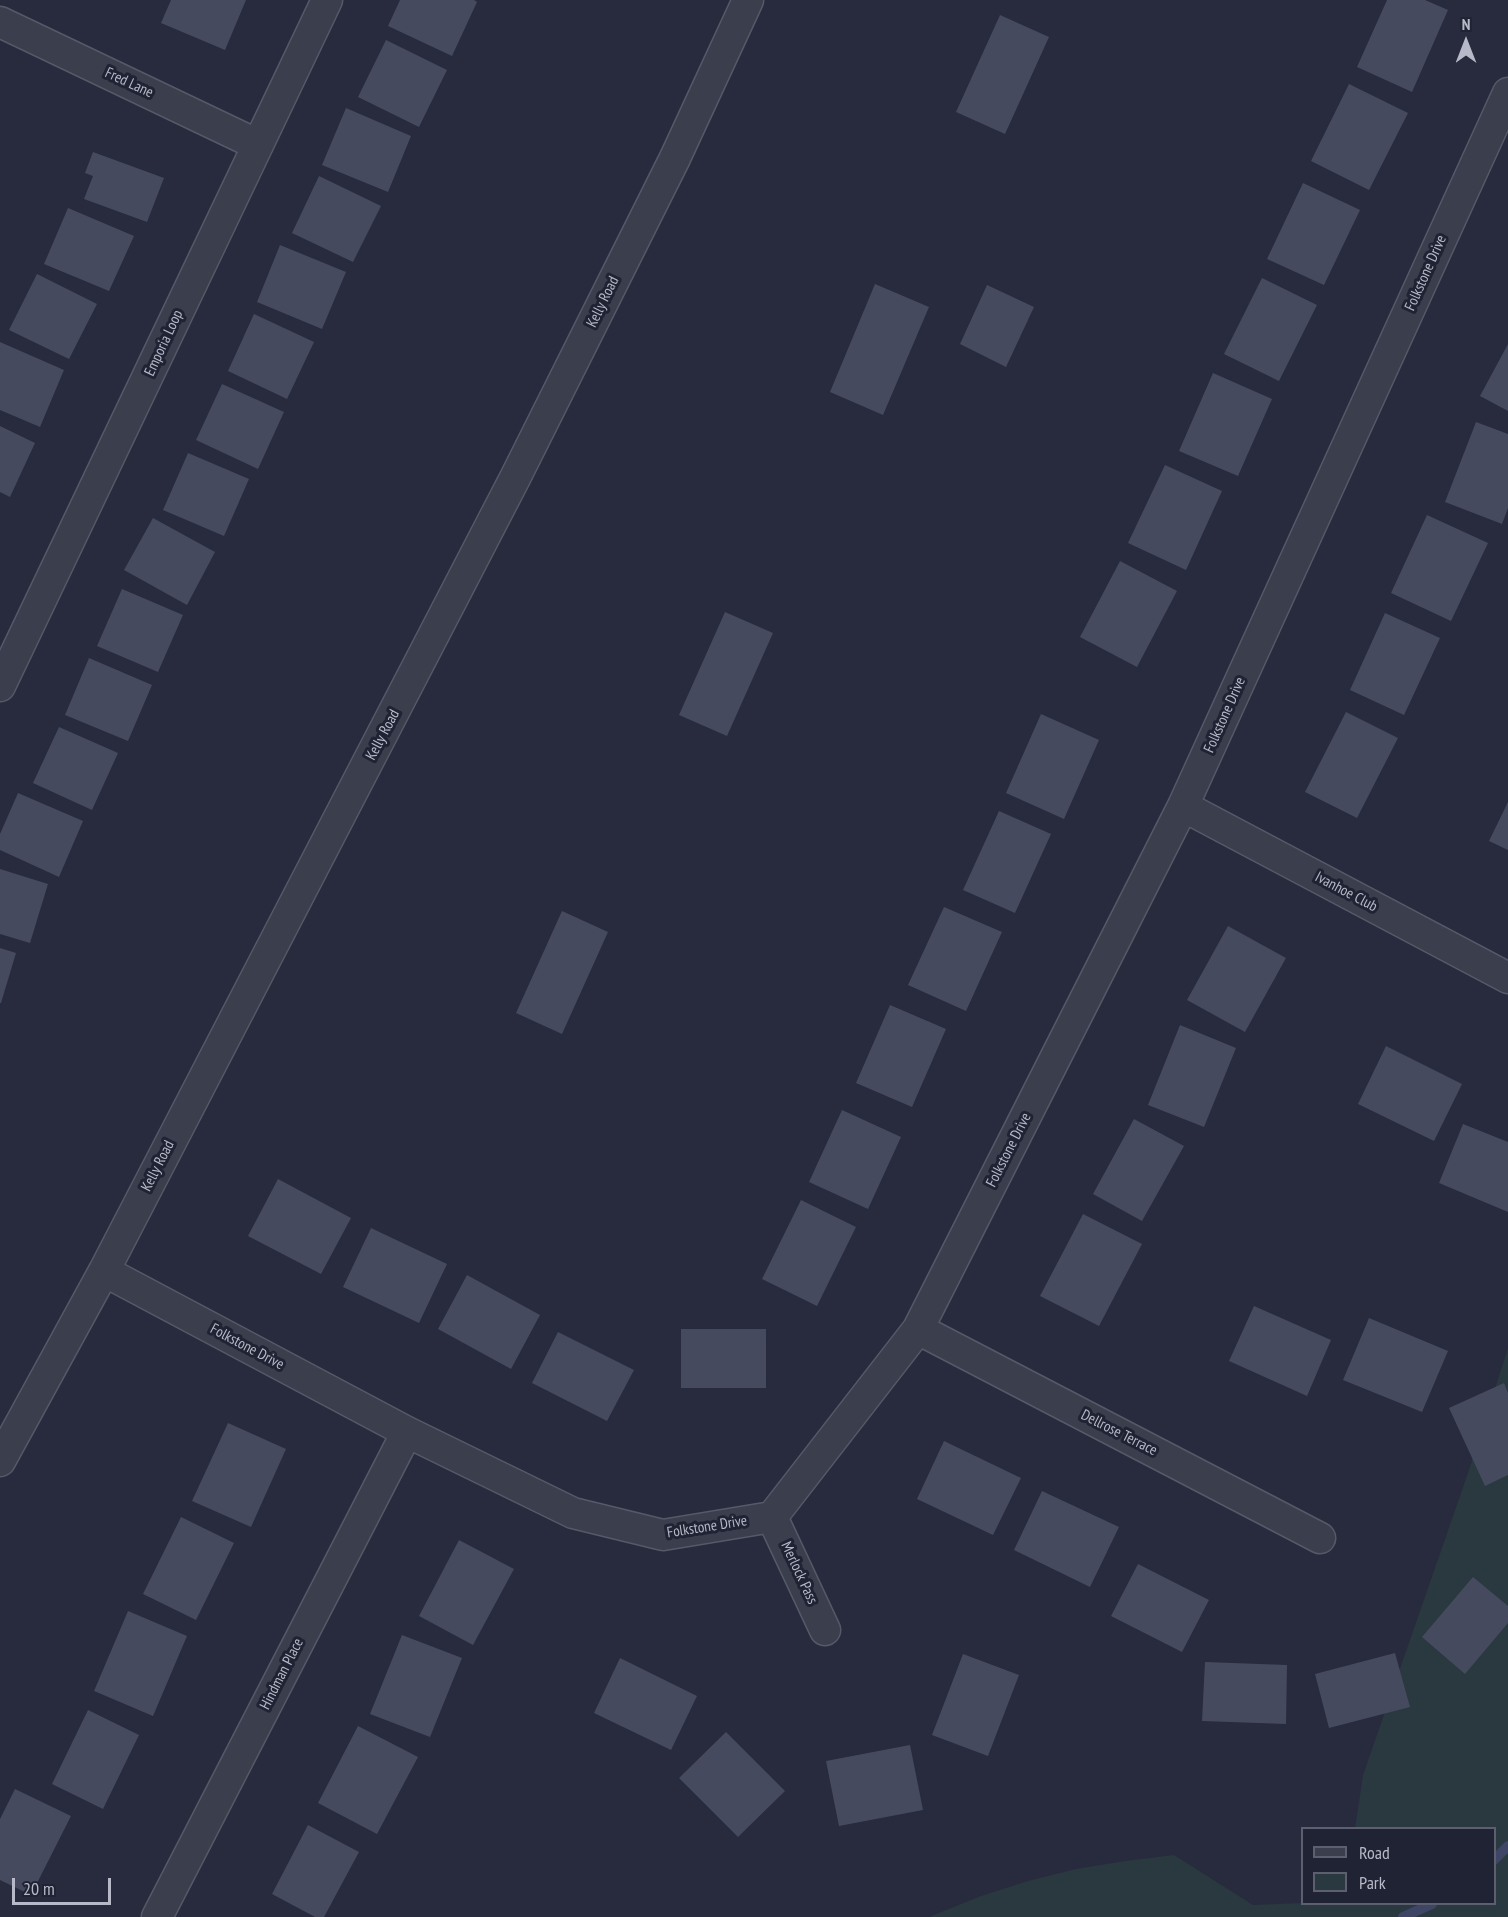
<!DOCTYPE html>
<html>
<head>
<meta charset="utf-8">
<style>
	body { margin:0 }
	#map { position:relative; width:1508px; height:1917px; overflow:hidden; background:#272b3d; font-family:"PT Sans Narrow",sans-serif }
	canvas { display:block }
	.legend { position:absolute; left:1301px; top:1827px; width:195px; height:78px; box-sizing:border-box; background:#202333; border:2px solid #5c5f6f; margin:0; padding:8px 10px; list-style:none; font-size:18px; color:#b7b9c8 }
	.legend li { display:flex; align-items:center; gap:12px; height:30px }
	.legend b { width:30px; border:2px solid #5c5f6f }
	.north { position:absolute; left:1436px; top:12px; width:60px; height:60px; -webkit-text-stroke:4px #202333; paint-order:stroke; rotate:0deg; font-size:16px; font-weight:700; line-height:24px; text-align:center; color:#b7b9c8 }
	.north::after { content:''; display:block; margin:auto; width:21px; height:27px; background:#b7b9c8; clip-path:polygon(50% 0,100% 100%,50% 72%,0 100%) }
	.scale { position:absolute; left:12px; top:1878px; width:99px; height:27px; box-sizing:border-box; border:3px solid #b7b9c8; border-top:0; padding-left:8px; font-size:18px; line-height:21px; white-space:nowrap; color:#b7b9c8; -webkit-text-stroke:4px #202333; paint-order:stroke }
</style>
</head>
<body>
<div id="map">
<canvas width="1508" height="1917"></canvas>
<ul class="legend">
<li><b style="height:8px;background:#3b3e4d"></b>Road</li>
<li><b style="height:16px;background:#2a383f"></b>Park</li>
</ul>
<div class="north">N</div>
<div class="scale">20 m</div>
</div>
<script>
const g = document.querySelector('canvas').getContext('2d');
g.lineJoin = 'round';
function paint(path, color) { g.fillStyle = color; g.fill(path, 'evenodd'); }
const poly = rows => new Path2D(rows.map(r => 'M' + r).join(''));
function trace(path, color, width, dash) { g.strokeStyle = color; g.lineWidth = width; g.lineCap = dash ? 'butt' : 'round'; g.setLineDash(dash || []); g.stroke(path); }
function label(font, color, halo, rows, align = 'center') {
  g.font = font + ' "PT Sans Narrow",sans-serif'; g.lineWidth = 6; g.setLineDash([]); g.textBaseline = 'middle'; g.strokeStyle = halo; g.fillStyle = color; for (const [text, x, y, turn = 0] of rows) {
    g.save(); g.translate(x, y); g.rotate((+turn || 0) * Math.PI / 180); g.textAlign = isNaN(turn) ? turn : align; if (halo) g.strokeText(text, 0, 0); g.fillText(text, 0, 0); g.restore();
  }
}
paint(poly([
	[1508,1348,1508,1917,929,1917,981,1896,1028,1881,1076,1869,1125,1861,1174,1855,1253,1905,1302,1903,1494,1904,1494,1828,1355,1828,1363,1775,1468,1473]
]), '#2a383f');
trace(poly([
	[1494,1860,1508,1846],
	[1403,1917,1432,1904]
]), '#3e4565', 10);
paint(poly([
	[171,0,246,0,225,50,161,23],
	[400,0,474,0,477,2,452,56,388,26],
	[1387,0,1425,0,1448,10,1412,92,1357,67],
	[1000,15,1049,37,1005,134,956,112],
	[386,40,447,70,419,127,358,97],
	[1349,84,1408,113,1369,190,1311,161],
	[346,108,411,136,388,192,322,165],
	[93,152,164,178,147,222,84,199,93,176,85,173],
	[319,176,381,206,353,262,292,233],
	[1303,183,1360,210,1324,285,1267,259],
	[68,208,134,236,109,291,44,264],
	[280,245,346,272,322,329,257,302],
	[37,274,97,304,69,359,9,330],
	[1262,278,1317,305,1279,381,1224,354],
	[875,284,929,307,883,415,830,392],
	[987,285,1034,307,1006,367,960,344],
	[254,314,314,342,287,399,228,371],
	[0,342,64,370,40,427,0,410],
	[1508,344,1508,411,1480,396],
	[1213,373,1272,399,1238,476,1179,451],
	[222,384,284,412,258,469,196,440],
	[1476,422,1508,434,1508,508,1502,524,1445,502],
	[0,426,35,443,10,497,0,492],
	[188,453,249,479,224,536,163,510],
	[1165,465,1222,491,1186,570,1128,543],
	[1427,515,1488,543,1451,621,1391,593],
	[153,518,215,552,187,605,124,570],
	[1120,561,1177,591,1137,667,1080,637],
	[122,589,183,615,158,672,97,646],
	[725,612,773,633,727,736,679,715],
	[1385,613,1440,638,1404,715,1350,690],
	[89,658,152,685,128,741,65,715],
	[1346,712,1398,738,1357,818,1305,792],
	[1041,714,1099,740,1064,819,1006,793],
	[59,727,118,753,92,810,33,783],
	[18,793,83,821,59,877,0,850,0,834],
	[1508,802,1508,850,1489,841],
	[999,811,1051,834,1015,913,963,890],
	[0,869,48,884,30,943,0,934],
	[944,907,1002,932,966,1011,908,985],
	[562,911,608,932,562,1034,516,1013],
	[1228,926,1286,958,1245,1032,1187,1000],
	[0,948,16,953,1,1003,0,1003],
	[890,1005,946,1029,912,1107,856,1083],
	[1180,1025,1236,1048,1204,1127,1148,1105],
	[1386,1046,1462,1084,1434,1141,1358,1104],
	[842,1110,901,1137,868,1209,809,1182],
	[1134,1119,1184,1146,1142,1221,1093,1194],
	[1463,1124,1508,1142,1508,1212,1439,1183],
	[278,1179,351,1218,321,1274,248,1236],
	[801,1200,856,1227,817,1306,762,1279],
	[1083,1214,1142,1244,1099,1326,1040,1296],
	[371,1228,447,1264,419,1323,343,1287],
	[467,1275,540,1315,511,1369,438,1329],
	[1254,1306,1331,1340,1307,1396,1229,1361],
	[1369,1318,1448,1351,1422,1412,1343,1380],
	[681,1329,766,1329,766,1388,681,1388],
	[558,1332,634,1370,607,1421,532,1383],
	[1504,1383,1508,1393,1508,1475,1485,1486,1449,1408],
	[228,1423,286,1449,251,1527,192,1501],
	[944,1441,1021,1478,993,1535,917,1499],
	[1042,1491,1119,1527,1090,1587,1014,1550],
	[181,1517,234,1543,196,1620,143,1594],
	[459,1540,514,1569,473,1645,419,1616],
	[1138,1564,1209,1600,1182,1652,1111,1616],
	[1473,1577,1508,1606,1508,1623,1465,1674,1422,1637],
	[128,1611,187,1636,153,1716,94,1691],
	[402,1635,462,1658,430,1737,370,1714],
	[1395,1653,1410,1707,1329,1728,1315,1674],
	[963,1654,1019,1675,988,1756,932,1735],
	[620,1658,697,1696,671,1750,594,1713],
	[1205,1662,1287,1665,1286,1724,1202,1721],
	[88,1710,139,1735,103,1809,52,1784],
	[358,1726,418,1757,377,1834,318,1803],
	[726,1732,785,1791,738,1837,679,1778],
	[910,1745,923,1810,839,1826,826,1761],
	[15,1789,71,1816,31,1895,0,1880,0,1819],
	[308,1825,359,1852,324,1917,315,1917,272,1894]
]), '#464a5f');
const minor = poly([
	[0,22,258,145],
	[0,686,327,0],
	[1183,806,1508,978],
	[104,1271,407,1432,573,1513,663,1535,772,1517,918,1329,1183,806,1508,93],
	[918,1329,1320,1538],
	[0,1461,104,1271,515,478,675,158,748,0],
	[772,1517,825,1630],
	[157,1917,407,1432]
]);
trace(minor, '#565968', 33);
trace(minor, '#3b3e4d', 30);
label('15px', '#b7b9c8', '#202333', [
	["Fred Lane",129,83,25],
	["Folkstone Drive",1426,273,-66],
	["Kelly Road",603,302,-64],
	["Emporia Loop",164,343,-65],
	["Folkstone Drive",1225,715,-66],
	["Kelly Road",383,735,-62],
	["Ivanhoe Club",1346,892,28],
	["Folkstone Drive",1009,1150,-63],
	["Kelly Road",158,1166,-63],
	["Folkstone Drive",247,1347,28],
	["Dellrose Terrace",1119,1433,27],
	["Folkstone Drive",707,1527,-9],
	["Merlock Pass",799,1573,65],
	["Hindman Place",282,1674,-63]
]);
</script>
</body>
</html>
